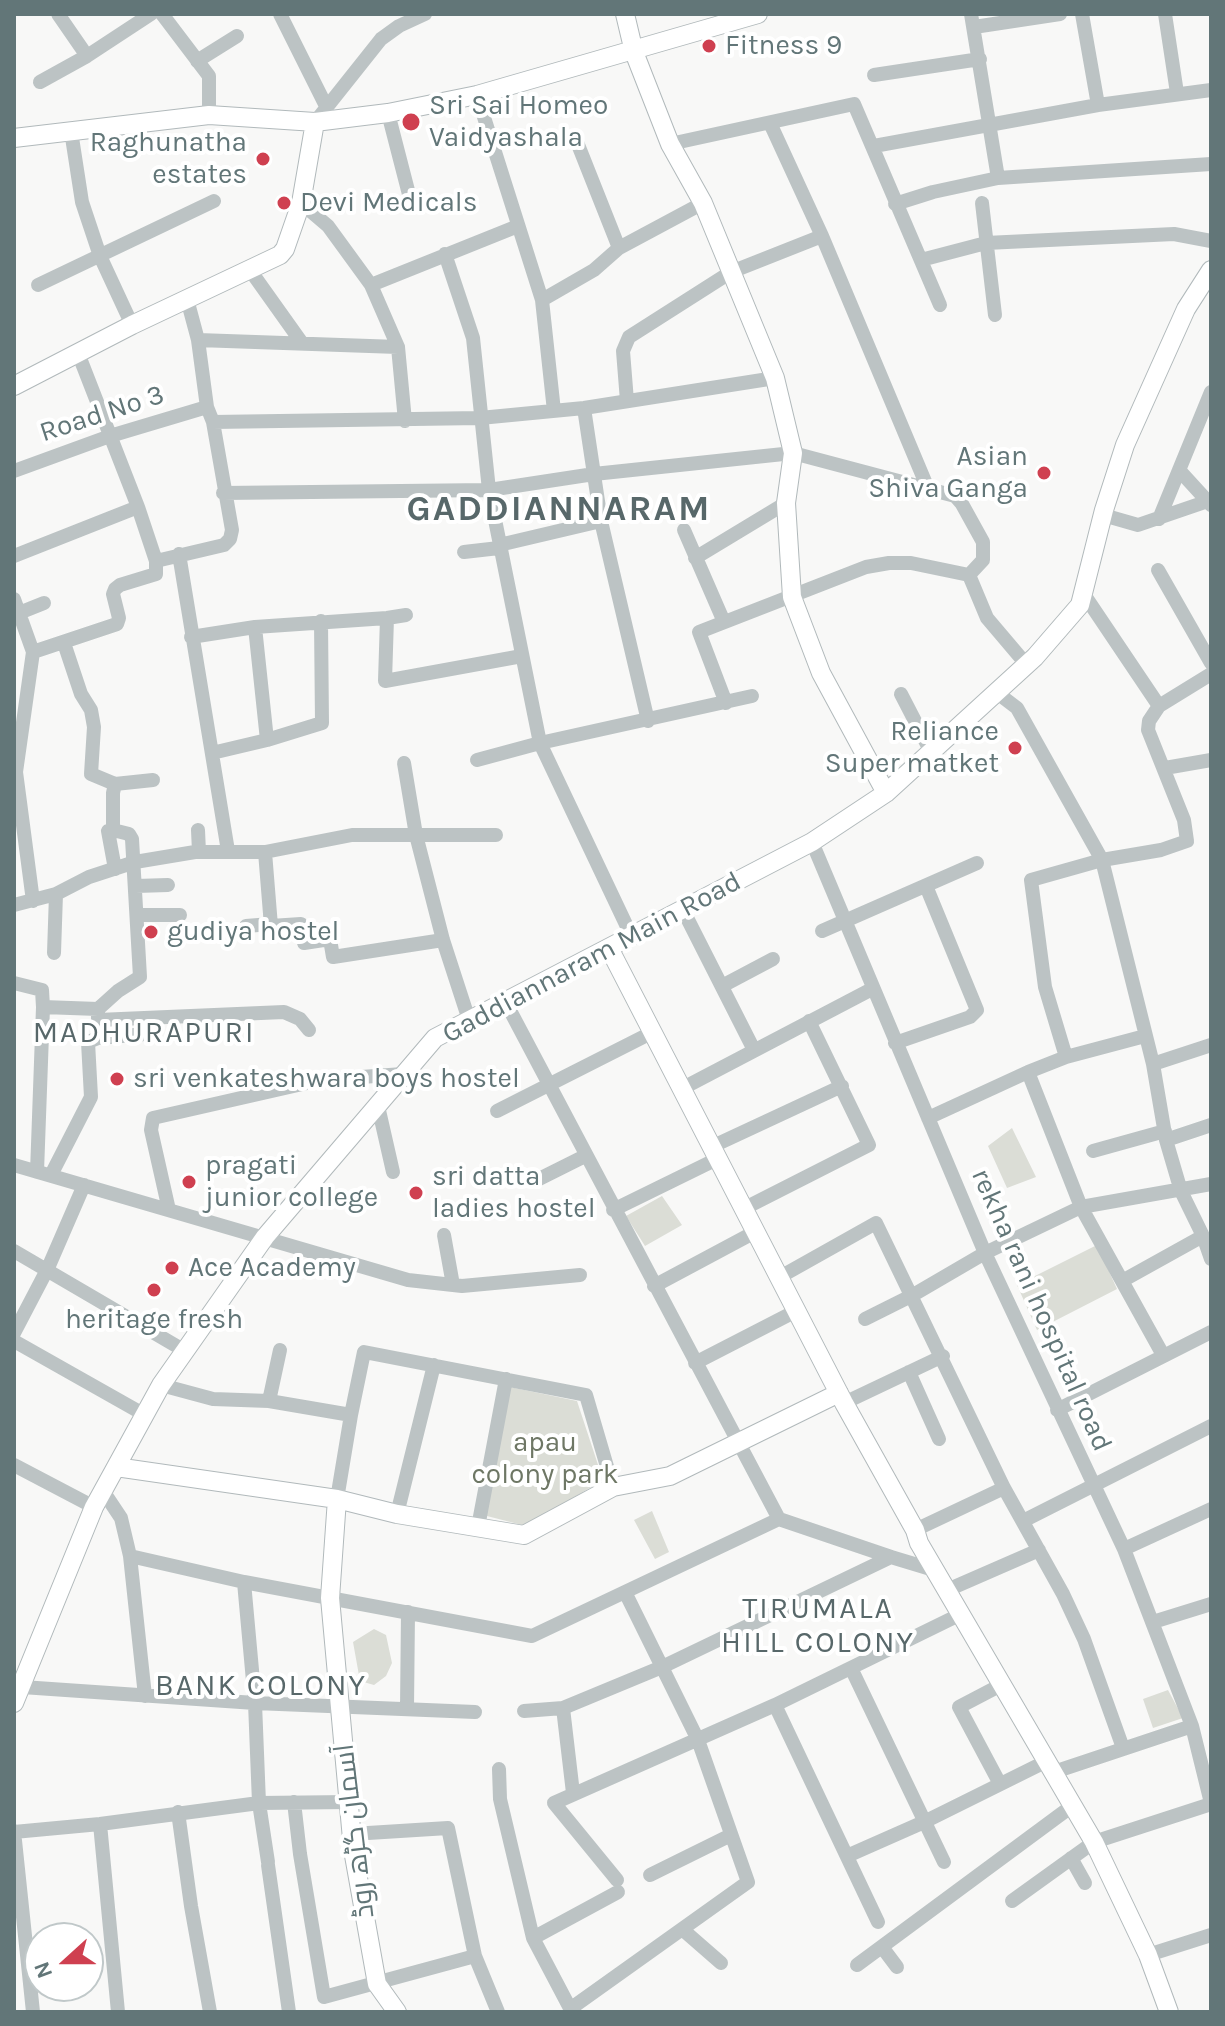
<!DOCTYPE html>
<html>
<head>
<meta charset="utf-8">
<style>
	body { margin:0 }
	#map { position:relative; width:1225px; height:2026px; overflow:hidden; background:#f8f8f7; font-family:Karla,sans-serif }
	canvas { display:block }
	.frame { position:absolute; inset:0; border:16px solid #627678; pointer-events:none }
	.north { position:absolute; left:24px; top:1922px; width:80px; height:80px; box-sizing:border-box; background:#fff; border:2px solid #c0c8c9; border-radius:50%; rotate:249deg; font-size:22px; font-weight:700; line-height:32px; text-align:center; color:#627678 }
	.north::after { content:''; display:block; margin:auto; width:28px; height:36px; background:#cf4050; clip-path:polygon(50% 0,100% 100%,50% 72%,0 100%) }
</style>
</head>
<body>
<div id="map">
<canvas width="1225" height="2026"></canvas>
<div class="frame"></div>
<div class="north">N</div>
</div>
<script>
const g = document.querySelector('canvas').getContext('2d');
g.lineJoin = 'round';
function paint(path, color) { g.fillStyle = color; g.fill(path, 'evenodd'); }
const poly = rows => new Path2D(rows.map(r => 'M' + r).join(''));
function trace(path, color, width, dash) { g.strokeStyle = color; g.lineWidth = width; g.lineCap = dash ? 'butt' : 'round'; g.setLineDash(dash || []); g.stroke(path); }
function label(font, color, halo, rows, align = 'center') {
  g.font = font + ' Karla,Cairo,sans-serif'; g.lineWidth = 8; g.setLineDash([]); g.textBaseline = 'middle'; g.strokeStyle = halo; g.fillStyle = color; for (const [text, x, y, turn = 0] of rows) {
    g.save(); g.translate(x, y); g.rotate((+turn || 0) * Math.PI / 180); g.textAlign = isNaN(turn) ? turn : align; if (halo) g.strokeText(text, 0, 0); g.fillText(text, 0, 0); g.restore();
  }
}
paint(poly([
	[1012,1128,1036,1177,1007,1188,988,1146],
	[662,1196,682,1225,645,1246,626,1216],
	[1097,1245,1117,1289,1037,1330,1017,1285],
	[510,1387,577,1401,603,1480,526,1526,483,1515],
	[652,1511,669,1552,655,1559,634,1520],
	[374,1629,386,1635,392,1663,386,1676,374,1685,360,1681,353,1642],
	[1168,1690,1183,1718,1153,1728,1143,1699]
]), '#dbddd6');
const secondary = poly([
	[625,14,634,52,670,144,703,203,775,378,793,453,786,503,792,597,821,673,886,793],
	[14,138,209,115,315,122,388,113,477,95,758,14],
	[14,386,132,325,280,255,285,249,301,203,315,122],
	[609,948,844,1403,915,1530,919,1543,1094,1842,1148,1955,1169,2012],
	[116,1467,337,1499,397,1514,524,1535,613,1487,670,1476,839,1393],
	[337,1499,330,1598,353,1850,377,1984,397,2012],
	[14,1703,94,1507,161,1385,265,1237,435,1038,812,842,886,793,1035,657,1080,605,1104,510,1125,445,1186,309,1211,270]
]);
trace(secondary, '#b1b9bb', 20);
trace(poly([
	[58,14,87,56],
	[162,14,209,76,209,115],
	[280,14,327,108],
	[971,14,998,178],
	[1082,14,1098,105],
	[1165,14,1177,93],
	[974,27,1060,14],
	[197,61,237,36],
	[874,75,980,59],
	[40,82,87,56,151,14],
	[477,95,542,300,554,411],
	[388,113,412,206],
	[315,122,381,39,399,26,425,14],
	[770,123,822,236,929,491],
	[71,131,82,202,100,256,132,325],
	[575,137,619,248],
	[670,144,854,104,940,305],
	[874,146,1098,105,1211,90],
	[301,203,328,226,371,285,398,347,405,421],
	[982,203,995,315],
	[895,204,933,192,998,178,1211,164],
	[445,254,473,338,489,490,540,743,631,935],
	[921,260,986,243,1174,234,1211,241],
	[250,270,302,343],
	[38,285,214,201],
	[371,285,518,226],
	[542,300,594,270,619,248,703,203],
	[198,340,398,347],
	[78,353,138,507,156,561],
	[627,401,623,351,629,337,731,272,822,236],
	[584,408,601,521,648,721],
	[213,422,480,418,584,408,775,378],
	[1179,470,1211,505],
	[14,471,110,436,207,407],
	[223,493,489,490,594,474,793,453,955,496,962,504,983,542,983,560,969,575],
	[1103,515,1138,525,1211,500],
	[1159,519,1211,392],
	[684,530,724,622],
	[499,545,601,521],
	[464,552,499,548],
	[179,554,228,851],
	[14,556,138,507],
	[695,558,786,503],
	[1158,570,1211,663],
	[1083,593,1159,706],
	[14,599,33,652,16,772,33,901],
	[19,613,44,603],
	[387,618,385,681,522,656],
	[255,627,267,740],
	[191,637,255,627,387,618,406,615],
	[64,643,81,694,91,710,94,727,91,774,115,784],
	[33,652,117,624,119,618,113,594,115,589,120,585,156,574,156,561,224,545,230,539,232,530,213,422,207,407,198,340,187,299],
	[996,692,1017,708,1102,860,1153,1064,1166,1140,1181,1191,1203,1236,1211,1259],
	[901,694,931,752],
	[726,703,699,632,866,567,889,563,911,563,969,575,987,618,1026,664],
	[212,753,267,740,322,723,321,621],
	[477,760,540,743,752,696],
	[404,763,416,835,443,940,469,1020],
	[1165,768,1211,760],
	[198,830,199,852],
	[108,831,115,869],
	[812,842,985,1253,1124,1549,1192,1726,1211,1803],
	[265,852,271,926,301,924,304,943,330,939,333,957,443,940],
	[136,886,168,885],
	[14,905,56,894,89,877,135,862,195,852,265,852,352,835,496,835],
	[683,910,754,1050],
	[137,915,180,915],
	[246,926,271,924],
	[822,931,977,863],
	[54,953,56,894],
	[14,983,42,990,43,1007,37,1172],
	[722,986,773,959],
	[505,1001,779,1519,891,1557],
	[43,1007,98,1009],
	[98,1020,284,1012,300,1019,309,1030],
	[98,1038,146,1034],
	[895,1043,970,1017,977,1010,926,886],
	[1066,1057,1145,1036],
	[1153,1064,1211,1045],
	[1028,1072,1066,1057,1045,987,1031,880,1102,860,1161,850,1187,841,1184,820,1148,730,1149,721,1159,706,1211,674],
	[683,1088,872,989],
	[378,1106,393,1172],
	[497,1111,653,1032],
	[928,1118,1028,1072,1081,1207,1163,1355],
	[1166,1140,1211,1125],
	[711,1147,842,1086],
	[1093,1151,1165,1131],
	[14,1165,408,1280,462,1286,580,1275],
	[51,1175,91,1097,88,1042,98,1038,98,1009,118,991,140,977,132,839,129,834,113,830,113,793,115,784,153,780],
	[535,1181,585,1156],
	[743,1209,869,1145,809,1021],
	[169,1210,151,1130,153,1118,320,1080,403,1074],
	[613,1210,717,1159],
	[444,1235,453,1285],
	[14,1251,185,1351],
	[778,1278,876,1223,1004,1488,1063,1594,1084,1639,1123,1748],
	[1122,1281,1203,1236],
	[654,1286,755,1232],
	[865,1319,913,1295,985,1253,1081,1207,1211,1184],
	[14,1333,48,1268,84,1185],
	[14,1341,145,1415],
	[695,1363,796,1311],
	[909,1372,939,1439],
	[161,1385,213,1399,269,1401,351,1415,337,1499],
	[269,1401,280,1350],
	[844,1403,943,1356],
	[1057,1410,1211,1332],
	[351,1415,364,1352,586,1395,613,1487],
	[14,1465,94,1507],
	[103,1491,121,1518,130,1556,145,1696],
	[397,1514,434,1365],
	[1023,1521,1211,1426],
	[478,1527,506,1379],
	[915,1530,1004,1488],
	[1124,1549,1211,1509],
	[130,1556,244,1582,532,1636,779,1519],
	[244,1582,255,1703,259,1803,268,1862],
	[945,1591,1039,1550],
	[1153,1622,1211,1604],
	[851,1668,944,1862],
	[22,1687,255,1703,475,1712],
	[775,1705,878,1922],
	[407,1708,408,1612],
	[563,1708,573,1793],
	[524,1711,563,1708,662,1667,891,1557,934,1570],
	[499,1769,500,1799,533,1938,572,2012],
	[1054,1772,1192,1726],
	[1000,1784,959,1707,1001,1685],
	[294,1802,300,1854,324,1997,475,1956],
	[178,1812,191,1906,210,2012],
	[100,1824,118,2012],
	[14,1831,33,2012],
	[14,1832,100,1824,259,1803,349,1802],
	[352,1834,448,1828,475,1956,498,2012],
	[847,1856,924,1822,1047,1761],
	[1071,1858,1085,1883],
	[268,1865,289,2012],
	[650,1875,731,1835],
	[617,1880,554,1803,775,1705,959,1615],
	[1012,1901,1094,1842,1211,1804],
	[682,1929,721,1963],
	[533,1938,618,1892],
	[882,1947,897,1967],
	[1148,1955,1211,1935],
	[857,1965,1072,1806],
	[570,2009,748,1882,698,1740,625,1592]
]), '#bcc3c4', 14);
trace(secondary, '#fff', 18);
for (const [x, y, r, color] of [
	[709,46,8,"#cf4050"],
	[411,122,10,"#cf4050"],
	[263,159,8,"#cf4050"],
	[284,203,8,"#cf4050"],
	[1044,473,8,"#cf4050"],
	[1015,748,8,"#cf4050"],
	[151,932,8,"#cf4050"],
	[117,1079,8,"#cf4050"],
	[189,1182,8,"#cf4050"],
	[416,1193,8,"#cf4050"],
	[172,1268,8,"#cf4050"],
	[154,1290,8,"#cf4050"]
]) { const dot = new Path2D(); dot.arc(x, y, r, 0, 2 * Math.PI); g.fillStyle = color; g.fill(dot); trace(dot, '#fff', 3); }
label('28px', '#627678', '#fff', [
	["Fitness 9",725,46],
	["Sri Sai Homeo",429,106],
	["Vaidyashala",429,138],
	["Raghunatha",247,143,"right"],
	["estates",247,175,"right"],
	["Devi Medicals",300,203],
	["Asian",1028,457,"right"],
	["Shiva Ganga",1028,489,"right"],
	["Reliance",999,732,"right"],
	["Super matket",999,764,"right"],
	["gudiya hostel",167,932],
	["sri venkateshwara boys hostel",133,1079],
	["pragati",205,1166],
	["junior college",205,1198],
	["sri datta",432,1177],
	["ladies hostel",432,1209],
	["Ace Academy",188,1268],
	["heritage fresh",154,1320,"center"]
], 'left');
label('28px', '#627678', '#fff', [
	["Road No 3",102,414,-18],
	["Gaddiannaram Main Road",592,958,-28],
	["rekha rani hospital road",1041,1310,66],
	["آسمان گڑھ روڈ",355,1831,-97]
]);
label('28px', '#6e7765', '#fff', [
	["apau",545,1443],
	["colony park",545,1475]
]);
g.letterSpacing = '2px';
label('30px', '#58686a', '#fff', [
	["MADHURAPURI",144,1033],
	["TIRUMALA",818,1609],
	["HILL COLONY",818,1643],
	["BANK COLONY",261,1686]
]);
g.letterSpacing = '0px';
g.letterSpacing = '2px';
label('bold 36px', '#58686a', '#fff', [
	["GADDIANNARAM",559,510]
]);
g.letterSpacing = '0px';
</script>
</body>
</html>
